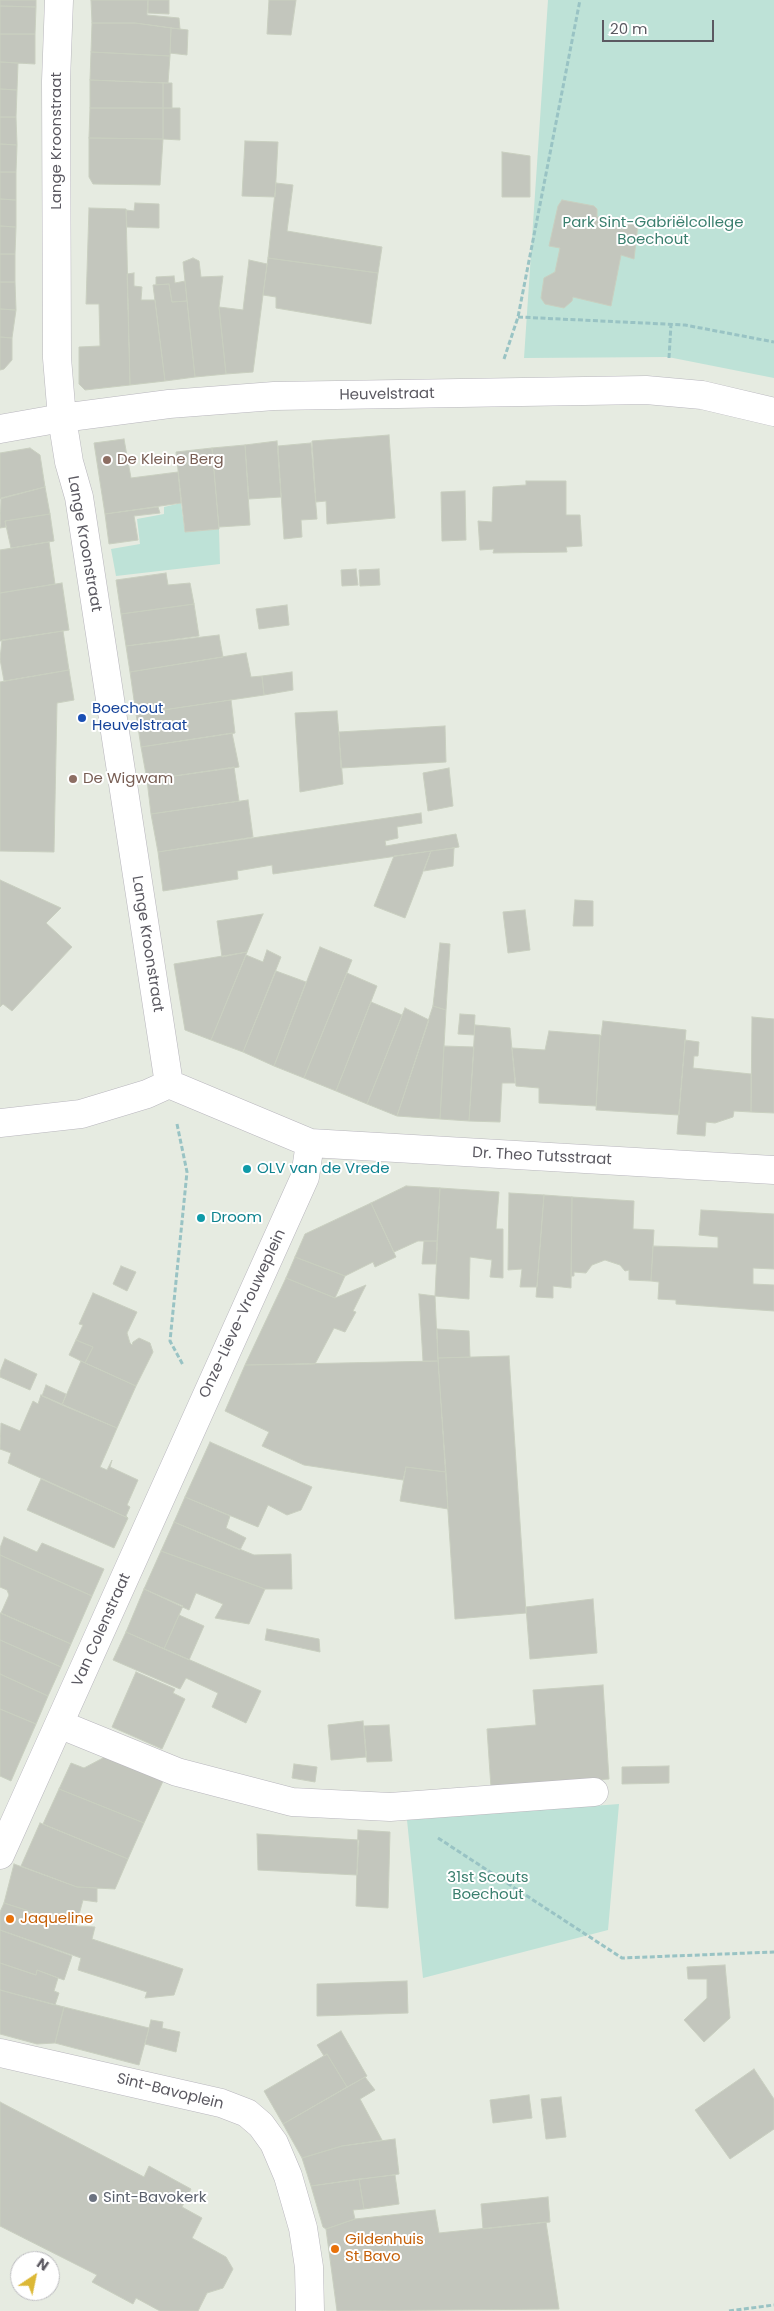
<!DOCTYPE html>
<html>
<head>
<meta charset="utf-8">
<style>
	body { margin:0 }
	#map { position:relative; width:774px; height:2311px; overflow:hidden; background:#e6ebe1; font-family:Poppins,sans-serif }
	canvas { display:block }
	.north { position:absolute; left:10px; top:2251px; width:50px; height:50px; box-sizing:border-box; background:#fff; border:1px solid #bdbdc0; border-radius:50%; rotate:34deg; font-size:14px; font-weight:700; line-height:20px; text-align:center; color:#5b5961 }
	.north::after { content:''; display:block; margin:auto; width:18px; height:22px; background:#dcb836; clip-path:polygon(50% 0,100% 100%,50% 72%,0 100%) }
	.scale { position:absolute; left:602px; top:20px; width:112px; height:22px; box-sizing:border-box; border:2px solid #5b5961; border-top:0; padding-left:6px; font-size:15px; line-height:18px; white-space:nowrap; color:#5b5961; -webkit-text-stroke:4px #fff; paint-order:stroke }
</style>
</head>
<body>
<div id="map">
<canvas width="774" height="2311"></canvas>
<div class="north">N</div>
<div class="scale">20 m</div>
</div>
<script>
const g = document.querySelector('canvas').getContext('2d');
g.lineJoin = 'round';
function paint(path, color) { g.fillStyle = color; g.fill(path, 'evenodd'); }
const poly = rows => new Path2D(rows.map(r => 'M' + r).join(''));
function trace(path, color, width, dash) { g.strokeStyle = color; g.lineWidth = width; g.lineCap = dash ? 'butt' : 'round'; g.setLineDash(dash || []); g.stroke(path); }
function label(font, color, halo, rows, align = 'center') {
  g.font = font + ' Poppins,sans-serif'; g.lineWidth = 4; g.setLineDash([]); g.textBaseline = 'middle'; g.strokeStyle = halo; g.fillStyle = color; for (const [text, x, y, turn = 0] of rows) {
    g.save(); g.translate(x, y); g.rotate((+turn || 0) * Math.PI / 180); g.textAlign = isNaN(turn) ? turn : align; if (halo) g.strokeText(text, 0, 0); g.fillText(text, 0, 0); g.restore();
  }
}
paint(poly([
	[548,0,774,0,774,378,668,357,524,358],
	[181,503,185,532,219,529,220,564,116,576,111,549,140,544,137,519,164,514,164,507],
	[619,1804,608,1930,423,1978,407,1820]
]), '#bee2d7');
const building = poly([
	[0,0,36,0,36,7,0,6,0,0],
	[91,0,148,0,147,15,179,18,180,29,135,23,92,23,91,0],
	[148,0,169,0,169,14,148,13,148,0],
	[269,0,296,0,291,35,267,34,269,0],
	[0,6,36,7,35,34,0,34,0,6],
	[92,23,135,23,171,28,170,56,91,52,92,23],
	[171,28,188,30,187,55,170,53,171,28],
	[0,34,35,34,35,64,0,62,0,34],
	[91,52,170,56,168,83,90,80,91,52],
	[0,62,18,63,17,90,0,89,0,62],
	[90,80,163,83,163,108,90,108,90,80],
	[163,83,172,83,172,108,163,108,163,83],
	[0,89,17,90,16,117,0,117,0,89],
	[90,108,163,108,163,139,89,138,90,108],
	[163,108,180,108,180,140,163,139,163,108],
	[0,117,16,117,17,145,0,144,0,117],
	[89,138,163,139,160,185,93,184,89,177,89,138],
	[245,141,278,142,275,197,242,196,245,141],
	[0,144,17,145,16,172,0,172,0,144],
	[502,152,530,156,530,197,502,197,502,152],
	[0,172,16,172,16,200,0,199,0,172],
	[276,183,293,185,287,231,382,247,378,273,268,258,276,183],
	[0,199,16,200,16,227,0,226,0,199],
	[562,200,594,206,597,209,597,217,638,224,634,259,621,255,611,306,573,297,572,301,564,308,545,304,541,298,544,278,555,272,560,248,549,246,558,206,562,200],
	[135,203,159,204,159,228,127,227,126,210,134,211,135,203],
	[89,208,126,209,130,385,85,390,79,384,79,347,100,346,99,304,86,304,89,208],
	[0,226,16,227,15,254,0,254,0,226],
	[0,254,15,254,15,282,0,282,0,254],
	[193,258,199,261,201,277,223,276,219,307,226,374,195,377,183,262,193,258],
	[268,258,378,273,371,324,276,308,276,297,263,295,268,258],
	[249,260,267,264,253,372,226,374,219,307,243,310,249,260],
	[134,273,134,286,142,287,141,300,155,300,165,381,130,385,127,274,134,273],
	[174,276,175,283,185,281,187,301,172,302,169,284,156,285,156,277,174,276],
	[0,282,15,282,16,310,0,309,0,282],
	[169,284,172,302,187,301,195,377,165,381,153,285,169,284],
	[0,309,16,310,12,338,0,337,0,309],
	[0,337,12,338,12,360,4,369,0,370,0,337],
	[389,435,395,518,327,524,326,501,316,502,312,441,389,435],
	[124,439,131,478,178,472,181,503,105,514,94,443,124,439],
	[277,441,281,497,249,499,245,445,277,441],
	[311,443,317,519,301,520,302,537,284,539,278,446,311,443],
	[245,445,250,525,219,527,212,448,245,445],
	[30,448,40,455,45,487,0,499,0,453,30,448],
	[212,448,219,529,185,532,176,452,212,448],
	[526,481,566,481,566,515,580,515,582,546,566,547,567,552,493,553,494,549,480,550,478,521,492,522,493,487,526,485,526,481],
	[45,487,50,514,5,521,6,527,0,528,1,498,45,487],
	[465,491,466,540,442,541,441,492,465,491],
	[158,507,160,513,134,516,138,540,109,544,105,514,158,507],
	[50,514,54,541,11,548,5,521,50,514],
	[49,542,55,584,0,593,0,550,49,542],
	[356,569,358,585,342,586,341,570,356,569],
	[379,569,380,585,360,586,359,570,379,569],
	[166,573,168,585,190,583,194,604,121,614,116,580,166,573],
	[62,583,69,630,0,641,0,593,62,583],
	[194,604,199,636,126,646,121,614,194,604],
	[287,605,289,625,259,629,256,609,287,605],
	[63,631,69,670,4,681,0,659,2,640,63,631],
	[219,635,223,657,130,672,126,646,219,635],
	[246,653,251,677,262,676,264,695,136,714,130,672,246,653],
	[69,670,74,700,57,703,54,852,0,851,0,682,69,670],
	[292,672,293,690,264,695,262,676,292,672],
	[231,700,235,733,141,747,136,714,231,700],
	[337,711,343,784,300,792,295,713,337,711],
	[445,726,446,762,341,768,339,732,445,726],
	[232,733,239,767,147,780,141,747,232,733],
	[234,767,239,801,151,814,147,780,234,767],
	[449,768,453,806,428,811,423,773,449,768],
	[248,800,253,837,158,852,151,814,248,800],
	[421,813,422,823,397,827,398,838,385,841,386,846,456,834,459,847,273,874,272,865,237,871,238,879,163,891,158,852,421,813],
	[454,848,453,866,424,871,431,851,454,848],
	[431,851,405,918,374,906,394,856,431,851],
	[0,880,61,908,46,923,72,947,12,1011,3,1004,0,1007,0,880],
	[575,900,593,901,593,926,573,926,575,900],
	[525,910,530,950,508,953,503,912,525,910],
	[263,914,247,952,222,957,217,921,263,914],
	[440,943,450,944,446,1010,433,1006,440,943],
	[320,947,352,960,304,1078,274,1066,320,947],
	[267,950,281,957,243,1052,211,1040,246,955,263,962,267,950],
	[247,952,211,1040,185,1030,174,964,247,952],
	[276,971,306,982,274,1066,243,1052,276,971],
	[347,973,377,986,336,1091,304,1078,347,973],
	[371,1002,402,1015,367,1104,336,1091,371,1002],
	[433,1006,446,1010,440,1119,397,1116,433,1006],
	[405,1008,429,1020,397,1116,367,1104,405,1008],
	[460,1014,475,1015,474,1035,458,1034,460,1014],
	[752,1017,774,1019,774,1113,751,1112,752,1017],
	[603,1021,686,1030,679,1115,596,1110,600,1035,601,1036,603,1021],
	[475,1025,510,1028,515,1083,502,1083,500,1122,469,1121,475,1025],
	[549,1031,600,1035,596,1106,539,1103,539,1088,516,1086,512,1048,545,1050,549,1031],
	[685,1040,699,1042,698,1056,694,1056,693,1068,751,1074,751,1112,734,1111,733,1117,715,1123,706,1122,705,1136,677,1134,685,1040],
	[444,1046,474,1047,469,1121,440,1119,444,1046],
	[406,1186,440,1188,437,1241,418,1241,394,1252,371,1203,406,1186],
	[440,1188,499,1192,496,1229,503,1229,503,1278,490,1277,492,1260,470,1257,469,1299,435,1296,440,1188],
	[509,1193,544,1195,537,1287,520,1287,522,1269,508,1270,509,1193],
	[544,1195,572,1197,571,1288,553,1286,553,1298,536,1297,544,1195],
	[572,1197,634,1201,633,1229,654,1230,651,1281,629,1280,629,1270,625,1271,620,1265,605,1260,592,1265,586,1273,574,1272,574,1276,571,1276,572,1197],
	[371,1203,396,1257,375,1267,373,1262,345,1276,295,1257,305,1234,371,1203],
	[701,1210,774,1214,774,1269,753,1268,753,1284,774,1285,774,1311,676,1304,676,1300,658,1299,659,1282,651,1281,653,1246,718,1248,718,1237,699,1235,701,1210],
	[424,1241,437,1241,436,1264,422,1264,424,1241],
	[295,1257,345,1276,335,1298,286,1278,295,1257],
	[121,1266,136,1272,127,1291,113,1284,121,1266],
	[286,1278,335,1298,366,1285,353,1311,356,1312,345,1332,334,1328,315,1364,245,1365,286,1278],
	[93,1293,137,1312,127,1333,130,1343,132,1345,133,1342,139,1338,150,1343,153,1352,136,1386,85,1363,93,1347,76,1340,83,1325,79,1324,93,1293],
	[419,1294,435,1296,438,1361,423,1361,419,1294],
	[437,1329,469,1331,470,1357,438,1358,437,1329],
	[76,1340,93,1347,85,1363,69,1355,76,1340],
	[509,1356,526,1613,455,1619,438,1358,509,1356],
	[5,1359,37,1374,30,1390,0,1377,0,1372,5,1359],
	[81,1361,136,1386,117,1428,62,1405,81,1361],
	[438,1361,446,1472,406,1467,403,1480,304,1465,262,1446,269,1432,225,1411,245,1365,438,1361],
	[46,1385,66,1394,62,1405,42,1396,46,1385],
	[41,1395,117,1428,100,1467,107,1470,112,1460,110,1467,138,1480,127,1505,130,1507,126,1516,128,1518,8,1463,11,1453,0,1449,1,1423,20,1431,33,1401,38,1404,41,1395],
	[210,1442,312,1487,301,1510,287,1515,268,1505,258,1527,185,1497,210,1442],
	[406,1467,446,1472,448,1509,400,1501,406,1467],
	[41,1479,128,1518,114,1548,27,1510,41,1479],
	[185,1497,230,1516,226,1528,246,1538,240,1550,174,1522,185,1497],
	[174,1522,254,1555,291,1554,292,1589,265,1589,161,1551,174,1522],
	[4,1537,37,1552,42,1543,104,1569,92,1596,0,1555,0,1548,4,1537],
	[161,1551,265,1589,249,1624,215,1618,223,1604,196,1593,189,1610,144,1589,161,1551],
	[0,1555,92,1596,71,1644,1,1613,9,1595,7,1590,0,1587,0,1555],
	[144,1589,183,1606,164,1649,126,1632,144,1589],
	[593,1599,597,1653,530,1659,526,1607,593,1599],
	[0,1613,71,1644,61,1667,0,1640,0,1613],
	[179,1615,204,1626,189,1660,164,1649,179,1615],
	[267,1629,319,1639,320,1652,265,1640,267,1629],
	[126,1632,261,1691,246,1723,212,1707,218,1693,186,1678,180,1689,113,1660,126,1632],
	[0,1640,61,1667,48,1696,0,1674,0,1640],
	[136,1672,175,1689,173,1693,185,1699,162,1749,112,1727,136,1672],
	[0,1674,48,1696,36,1724,0,1709,0,1674],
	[603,1685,609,1779,491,1788,487,1729,536,1725,533,1690,603,1685],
	[0,1709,36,1724,11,1781,0,1776,0,1709],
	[363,1721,366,1757,331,1760,328,1725,363,1721],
	[389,1725,392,1761,367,1762,364,1726,389,1725],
	[105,1753,164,1779,144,1823,59,1789,71,1763,84,1768,103,1758,105,1753],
	[294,1764,317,1767,315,1782,292,1778,294,1764],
	[669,1766,669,1783,622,1784,622,1767,669,1766],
	[59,1789,144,1823,128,1859,43,1824,59,1789],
	[40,1823,128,1859,115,1889,77,1887,21,1866,40,1823],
	[358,1830,390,1832,388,1908,356,1906,358,1830],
	[257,1834,359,1840,357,1875,258,1870,257,1834],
	[14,1864,77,1887,97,1888,97,1902,83,1900,76,1926,4,1903,14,1864],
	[4,1903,76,1926,95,1927,92,1939,183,1969,174,1995,145,1998,147,1992,78,1970,81,1958,0,1930,0,1912,4,1903],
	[0,1930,72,1956,64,1980,37,1970,36,1975,0,1963,0,1930],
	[0,1963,36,1975,37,1970,58,1978,54,1991,59,1993,55,2005,0,1990,0,1963],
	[725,1965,730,2018,704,2042,684,2020,707,1998,707,1979,688,1979,687,1967,725,1965],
	[407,1981,408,2013,317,2016,317,1984,407,1981],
	[0,1990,64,2007,55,2043,37,2044,0,2034,0,1990],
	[64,2007,149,2028,139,2065,55,2043,64,2007],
	[151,2020,163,2022,162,2028,180,2032,176,2052,145,2044,151,2020],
	[341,2031,367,2076,347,2087,327,2054,324,2056,317,2045,341,2031],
	[327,2054,347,2087,283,2124,264,2091,327,2054],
	[754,2069,774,2099,774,2129,730,2159,695,2110,754,2069],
	[365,2077,375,2090,360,2099,382,2140,342,2146,302,2158,283,2124,365,2077],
	[529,2095,532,2118,493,2123,490,2100,529,2095],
	[561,2097,566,2137,546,2139,541,2099,561,2097],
	[0,2102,144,2177,149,2166,191,2189,182,2207,202,2218,192,2238,226,2257,233,2269,223,2288,207,2293,198,2311,160,2311,136,2298,133,2304,92,2282,97,2275,0,2226,0,2102],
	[395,2139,399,2174,311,2186,302,2158,342,2146,395,2139],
	[395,2175,399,2204,364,2209,359,2179,395,2175],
	[359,2179,364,2209,353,2210,355,2219,326,2229,323,2227,311,2186,359,2179],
	[548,2197,550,2222,483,2229,481,2204,548,2197],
	[435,2210,439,2233,546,2222,559,2309,337,2311,326,2229,355,2219,435,2210]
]);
paint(building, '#c3c6bd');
trace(building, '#c9cfc0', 1);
const minor = poly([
	[59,0,56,81,57,358,62,418,69,462,79,497,169,1084],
	[0,429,62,418,169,404,274,396,646,390,702,395,774,412],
	[169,1084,310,1143,774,1170],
	[0,1123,81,1114,147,1094,169,1084],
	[59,1724,177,1772,292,1802,390,1807,594,1792],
	[0,1855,305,1177,310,1143],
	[0,2053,221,2103,247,2113,261,2125,274,2143,288,2176,303,2228,309,2267,310,2311]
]);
trace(minor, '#b8b6bd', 29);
trace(poly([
	[518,317,685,325,774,342],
	[669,358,671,324],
	[504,359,518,317,580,0],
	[177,1124,187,1172,170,1341,183,1365],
	[438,1838,622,1958,774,1952],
	[729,2311,774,2305]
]), '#99c3c4', 3, [5, 2.5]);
trace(minor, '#fff', 28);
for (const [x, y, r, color] of [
	[107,460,5,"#8d6e63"],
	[82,718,5,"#1a4fb4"],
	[73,779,5,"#8d6e63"],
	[247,1169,5,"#0f9aa8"],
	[201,1218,5,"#0f9aa8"],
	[10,1919,5,"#e8710a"],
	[93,2198,5,"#6b7280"],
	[335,2249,5,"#e8710a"]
]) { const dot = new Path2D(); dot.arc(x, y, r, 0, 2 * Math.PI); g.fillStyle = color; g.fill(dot); trace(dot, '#fff', 2); }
label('15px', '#5b5961', '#fff', [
	["Lange Kroonstraat",57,141,-90],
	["Heuvelstraat",387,395,-1],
	["Lange Kroonstraat",84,544,80],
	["Lange Kroonstraat",147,944,81],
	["Dr. Theo Tutsstraat",542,1157,3],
	["Onze-Lieve-Vrouweplein",243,1314,-65],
	["Van Colenstraat",102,1630,-66],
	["Sint-Bavoplein",170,2092,14]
]);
label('15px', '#3a7f6e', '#fff', [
	["Park Sint-Gabriëlcollege",653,223],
	["Boechout",653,240],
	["31st Scouts",488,1878],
	["Boechout",488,1895]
]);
label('15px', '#785e54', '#fff', [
	["De Kleine Berg",117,460],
	["De Wigwam",83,779]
], 'left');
label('15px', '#164399', '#fff', [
	["Boechout",92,709],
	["Heuvelstraat",92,726]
], 'left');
label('15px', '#0d838f', '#fff', [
	["OLV van de Vrede",257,1169],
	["Droom",211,1218]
], 'left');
label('15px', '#c56008', '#fff', [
	["Jaqueline",20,1919],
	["Gildenhuis",345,2240],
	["St Bavo",345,2257]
], 'left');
label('15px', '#5b616d', '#fff', [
	["Sint-Bavokerk",103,2198]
], 'left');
</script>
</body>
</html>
